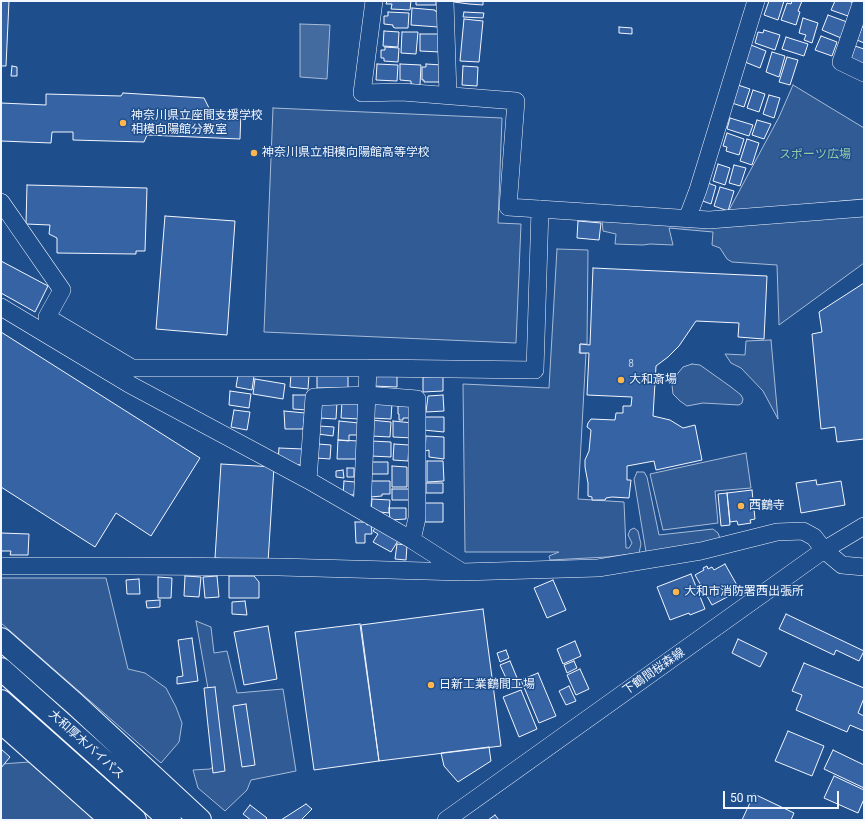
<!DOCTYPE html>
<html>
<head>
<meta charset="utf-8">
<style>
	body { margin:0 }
	#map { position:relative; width:865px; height:821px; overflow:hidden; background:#1f4e8c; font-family:Roboto,sans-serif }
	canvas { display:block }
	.frame { position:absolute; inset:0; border:2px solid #f2f6ff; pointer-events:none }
	.scale { position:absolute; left:723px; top:791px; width:116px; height:18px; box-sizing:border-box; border:2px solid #f2f6ff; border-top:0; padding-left:5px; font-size:12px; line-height:14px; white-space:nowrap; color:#f2f6ff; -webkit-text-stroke:3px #1f4e8c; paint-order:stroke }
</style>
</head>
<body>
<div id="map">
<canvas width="865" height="821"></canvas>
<div class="frame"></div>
<div class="scale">50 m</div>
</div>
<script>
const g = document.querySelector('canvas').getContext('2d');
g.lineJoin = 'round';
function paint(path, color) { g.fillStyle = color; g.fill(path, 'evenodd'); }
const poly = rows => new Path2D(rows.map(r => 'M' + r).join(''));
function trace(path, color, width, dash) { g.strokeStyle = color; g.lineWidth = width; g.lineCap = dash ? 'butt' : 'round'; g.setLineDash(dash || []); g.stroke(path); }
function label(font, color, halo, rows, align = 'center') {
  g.font = font + ' Roboto,"Noto Sans JP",sans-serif'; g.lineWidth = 3; g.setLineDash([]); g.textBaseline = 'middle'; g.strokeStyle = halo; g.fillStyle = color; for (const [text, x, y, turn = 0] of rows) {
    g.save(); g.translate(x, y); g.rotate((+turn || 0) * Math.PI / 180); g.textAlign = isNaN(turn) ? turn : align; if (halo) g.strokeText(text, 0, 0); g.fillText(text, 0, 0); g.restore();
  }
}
const built = poly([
	[793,85,864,128,864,199,728,212,779,117,793,85],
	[273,108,502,118,498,223,521,224,516,343,264,332,273,108],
	[864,212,864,263,779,325,777,265,732,262,727,259,720,248,712,245,713,232,669,228,673,245,650,244,643,245,615,244,616,234,603,231,602,219,864,212],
	[557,249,588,250,587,344,580,344,579,353,586,353,578,499,624,502,626,548,629,548,632,543,628,535,630,530,634,528,638,531,641,544,639,553,607,557,550,560,549,556,559,552,465,552,463,384,549,388,557,249],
	[771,340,778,419,763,391,741,368,731,363,725,354,745,355,746,341,771,340],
	[692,364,700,365,731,387,741,395,743,399,742,403,739,405,703,403,687,406,680,401,673,394,672,385,674,378,683,367,692,364],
	[746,453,751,488,715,491,718,523,663,530,650,474,746,453],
	[637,472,644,472,647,477,659,535,713,529,718,533,720,538,713,542,646,552,634,479,637,472],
	[1,578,106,578,128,669,145,673,166,688,176,707,182,723,179,742,161,763,1,623,1,578],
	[196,621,211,627,214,653,227,651,237,693,283,689,296,771,251,780,247,790,225,811,198,788,193,770,210,769,221,762,196,621],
	[29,762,94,820,1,820,1,764,29,762]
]);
paint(built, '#305b95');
trace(built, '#a8bbd7', 1);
const water = poly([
	[300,24,330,25,327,79,300,77,300,24]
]);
paint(water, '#446ba0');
trace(water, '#a8bbd7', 1);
const building = poly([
	[1,1,9,1,6,66,1,66,1,1],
	[387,1,411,1,410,10,391,9,392,4,386,4,387,1],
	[416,1,437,1,436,2,436,5,416,5,416,1],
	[454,1,483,1,483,5,469,4,454,2,454,1],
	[769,1,784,1,778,20,764,15,769,1],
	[792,1,802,1,798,11,800,12,796,25,781,20,787,3,791,4,792,1],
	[835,1,849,1,853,3,848,16,831,10,835,1],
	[412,8,435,10,435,11,439,12,438,27,411,25,412,8],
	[388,12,409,13,408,28,395,28,393,27,393,25,384,24,384,16,388,16,388,12],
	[464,12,484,13,483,18,463,17,464,12],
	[828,15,847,22,841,38,822,30,828,15],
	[803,18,818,23,812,43,804,40,806,35,799,33,803,18],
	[464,19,483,21,479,62,460,61,464,19],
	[619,27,632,28,632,34,619,33,619,27],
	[862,27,864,28,864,43,857,40,862,27],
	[764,30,780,35,775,50,755,43,758,32,763,33,764,30],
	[384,31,399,32,398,47,383,46,384,31],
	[402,32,418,32,416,54,401,53,402,32],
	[420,34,440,34,440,52,420,51,420,34],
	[821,36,837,42,832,56,815,50,821,36],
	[786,37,808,44,804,56,782,49,786,37],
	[751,45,766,51,760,68,745,62,751,45],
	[855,46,864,49,864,66,851,58,855,46],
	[385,47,399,48,398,62,384,61,384,58,381,58,381,50,385,50,385,47],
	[772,52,785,56,779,77,766,72,772,52],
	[787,57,798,60,790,85,779,82,787,57],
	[377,64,398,65,397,81,376,80,377,64],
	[400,64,421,65,420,85,411,84,411,81,400,80,400,64],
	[426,64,442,65,441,82,424,82,424,80,422,80,422,67,426,67,426,64],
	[12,66,17,67,17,76,11,76,12,66],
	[463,66,478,67,477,86,462,85,463,66],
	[738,85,750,89,744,107,732,103,738,85],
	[753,90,765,94,759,112,747,108,753,90],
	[123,93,204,98,210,110,241,111,240,139,147,135,144,142,73,140,73,132,52,132,51,143,1,141,1,103,46,105,46,94,121,96,123,93],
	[769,95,780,98,774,118,763,114,769,95],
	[730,118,753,125,749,136,727,129,730,118],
	[757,120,771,124,764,139,752,135,757,120],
	[727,133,744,139,739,155,726,151,727,147,723,146,727,133],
	[747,139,759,143,752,165,740,161,747,139],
	[718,164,730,168,725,185,713,181,718,164],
	[734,165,746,168,740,186,729,183,734,165],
	[705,182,716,186,711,204,700,200,705,182],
	[27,185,147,188,145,251,136,251,136,254,57,253,57,238,49,234,50,225,26,224,27,185],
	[720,187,734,191,728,211,714,206,720,187],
	[165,216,235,221,227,335,156,329,165,216],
	[578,221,601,223,599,240,577,238,578,221],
	[1,261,48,286,35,312,1,293,1,261],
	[593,268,767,276,764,339,738,337,739,323,696,321,679,346,668,357,656,366,653,416,670,420,683,428,695,425,702,460,656,470,654,461,627,466,627,480,631,480,629,498,612,497,606,498,605,500,592,500,592,497,588,496,588,483,585,467,585,460,589,451,591,430,587,427,588,423,591,419,615,420,616,413,623,413,623,406,631,406,632,397,587,395,589,353,580,353,580,344,590,345,593,268],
	[864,283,864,439,837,442,835,427,821,429,812,334,822,332,819,312,864,283],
	[1,332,200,458,151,536,116,513,95,547,1,487,1,332],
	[291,374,309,375,308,389,290,387,291,374],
	[317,374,348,374,348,388,317,388,317,374],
	[238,375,254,376,252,390,236,387,238,375],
	[373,375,397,376,397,387,372,386,373,375],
	[443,376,443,391,423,392,423,377,443,376],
	[255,379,285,384,283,399,253,394,255,379],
	[230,391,251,394,249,408,229,405,230,391],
	[293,395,308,395,307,410,293,409,293,395],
	[443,395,444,411,426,412,428,396,443,395],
	[320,401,337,402,336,419,319,418,320,401],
	[373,401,392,403,391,419,372,418,373,401],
	[342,402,359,403,359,419,341,418,342,402],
	[398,403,413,404,412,418,403,418,403,420,399,420,399,414,398,414,398,403],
	[234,410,250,412,247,430,231,427,234,410],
	[284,411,305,413,303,429,285,429,284,411],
	[422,417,444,417,444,432,423,430,422,417],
	[371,420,391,422,390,437,371,436,371,420],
	[339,421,359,423,358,435,349,435,349,441,338,440,339,421],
	[393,421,413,423,413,438,393,437,393,421],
	[319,426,334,427,333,436,318,434,319,426],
	[426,436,444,437,444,459,429,457,429,450,425,451,426,436],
	[338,440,359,441,358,459,337,459,338,440],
	[371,441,391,442,391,457,371,456,371,441],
	[318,444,331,445,330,459,316,458,318,444],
	[394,444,409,445,408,461,393,460,394,444],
	[279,448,303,449,302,465,285,464,278,461,279,448],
	[427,461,443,461,444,481,427,482,427,461],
	[370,462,388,462,388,474,370,474,370,462],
	[221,464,274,467,268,562,215,558,221,464],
	[392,466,407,467,407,487,392,487,392,466],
	[347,468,354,468,354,477,347,477,347,468],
	[343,470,344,478,336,477,336,471,343,470],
	[816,480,817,485,841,481,845,505,801,513,796,483,816,480],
	[344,481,355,482,354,495,343,495,344,481],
	[370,481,390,481,390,494,382,494,382,496,370,497,370,481],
	[426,483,443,483,443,493,426,493,426,483],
	[392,489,411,489,411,500,392,500,392,489],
	[752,490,755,519,750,520,751,523,738,525,737,521,730,522,727,493,752,490],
	[727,493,730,525,721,526,718,494,727,493],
	[372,499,390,500,389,513,371,511,372,499],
	[424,503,443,503,443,522,423,522,424,503],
	[389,508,406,508,406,519,390,520,389,508],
	[355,522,366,522,367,525,371,524,372,534,365,534,365,543,356,543,355,522],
	[375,528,399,539,391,552,373,542,378,534,373,531,375,528],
	[1,533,29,534,28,555,10,555,11,551,1,551,1,533],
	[397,544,407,545,406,560,395,559,397,544],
	[725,564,738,587,727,593,729,596,712,605,695,575,704,570,703,568,707,566,708,569,712,567,714,570,725,564],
	[691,574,705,609,690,615,689,613,670,620,657,587,691,574],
	[185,576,201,577,199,597,184,596,185,576],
	[217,576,219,597,205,598,203,577,217,576],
	[229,576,254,576,259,582,259,598,229,598,229,576],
	[158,577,172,578,171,598,158,598,158,577],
	[139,579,140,594,127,594,126,580,139,579],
	[553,580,566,610,547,618,534,588,553,580],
	[160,600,160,607,147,608,146,601,160,600],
	[245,601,247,615,232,614,232,602,245,601],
	[483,609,501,746,379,761,361,625,483,609],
	[786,614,864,651,859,661,836,650,834,655,779,629,786,614],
	[360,624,379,761,314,770,295,632,360,624],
	[268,626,277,679,244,685,234,632,268,626],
	[192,638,198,681,177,684,177,677,183,676,178,640,192,638],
	[738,639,767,653,760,667,732,653,738,639],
	[575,641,581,656,563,664,557,649,575,641],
	[506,650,509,658,500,662,497,653,506,650],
	[510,661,520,685,511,689,500,665,510,661],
	[574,661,577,668,567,673,564,665,574,661],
	[804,663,864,688,864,698,858,713,864,716,864,731,850,725,847,732,796,710,802,695,792,691,804,663],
	[580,669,589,689,576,695,567,675,580,669],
	[538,673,556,716,539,723,521,680,538,673],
	[569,686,576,701,566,705,559,691,569,686],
	[215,687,225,771,213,773,204,688,215,687],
	[521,690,537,729,519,737,503,697,521,690],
	[246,704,255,765,242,767,233,706,246,704],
	[788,731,824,746,812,776,775,761,788,731],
	[489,747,491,761,458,782,444,766,441,753,489,747],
	[1,749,10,757,1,768,1,749],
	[833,750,864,765,864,788,824,769,833,750],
	[834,776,864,790,864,799,858,813,824,798,834,776],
	[754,794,794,813,791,820,742,820,754,794],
	[306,804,312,809,301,820,281,820,306,804],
	[250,805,267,818,265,820,251,820,243,814,250,805],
	[495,815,499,820,488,820,495,815]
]);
paint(building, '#3563a3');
trace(building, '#f2f6ff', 1);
const minor = poly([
	[374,1,362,93,402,92,516,101,508,207,709,220,864,208],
	[445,1,448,95],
	[862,1,841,62,864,73],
	[1,202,62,290,47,317,132,368,368,368,535,370,540,209],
	[687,219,698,190,756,1],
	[1,307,129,384,308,480,412,540,462,572],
	[308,480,314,397,367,395,417,399,417,518,412,540],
	[362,511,368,368],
	[1,566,129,566,279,567,462,572,598,568,701,551,777,532,803,531,814,537,824,550,842,565,864,567],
	[446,820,824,550,864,526]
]);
const highway = poly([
	[1,639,75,704,200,820],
	[1,669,170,820],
	[1,701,135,820],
	[1,722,108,817]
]);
trace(minor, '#f2f6ff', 18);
trace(highway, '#f2f6ff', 24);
trace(minor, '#1f4e8c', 17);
trace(highway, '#1f4e8c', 22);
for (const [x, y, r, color] of [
	[123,123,4,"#ffb74d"],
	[254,153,4,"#ffb74d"],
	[621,380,4,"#ffb74d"],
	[741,506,4,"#ffb74d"],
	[676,592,4,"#ffb74d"],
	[431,685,4,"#ffb74d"]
]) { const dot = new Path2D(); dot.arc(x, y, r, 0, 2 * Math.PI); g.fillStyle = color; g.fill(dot); trace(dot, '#1f4e8c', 1.5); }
label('10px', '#c3d1e8', null, [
	["8",631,364]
]);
label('12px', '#f2f6ff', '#1f4e8c', [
	["神奈川県立座間支援学校",131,116],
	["相模向陽館分教室",131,130],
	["神奈川県立相模向陽館高等学校",262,153],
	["大和斎場",629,380],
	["西鶴寺",749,506],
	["大和市消防署西出張所",684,592],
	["日新工業鶴間工場",439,685]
], 'left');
label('12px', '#97c8a6', '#1f4e8c', [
	["スポーツ広場",815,155]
]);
label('12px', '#f2f6ff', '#1f4e8c', [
	["下鶴間桜森線",654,672,-35],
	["大和厚木バイパス",86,745,42]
]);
</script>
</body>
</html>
